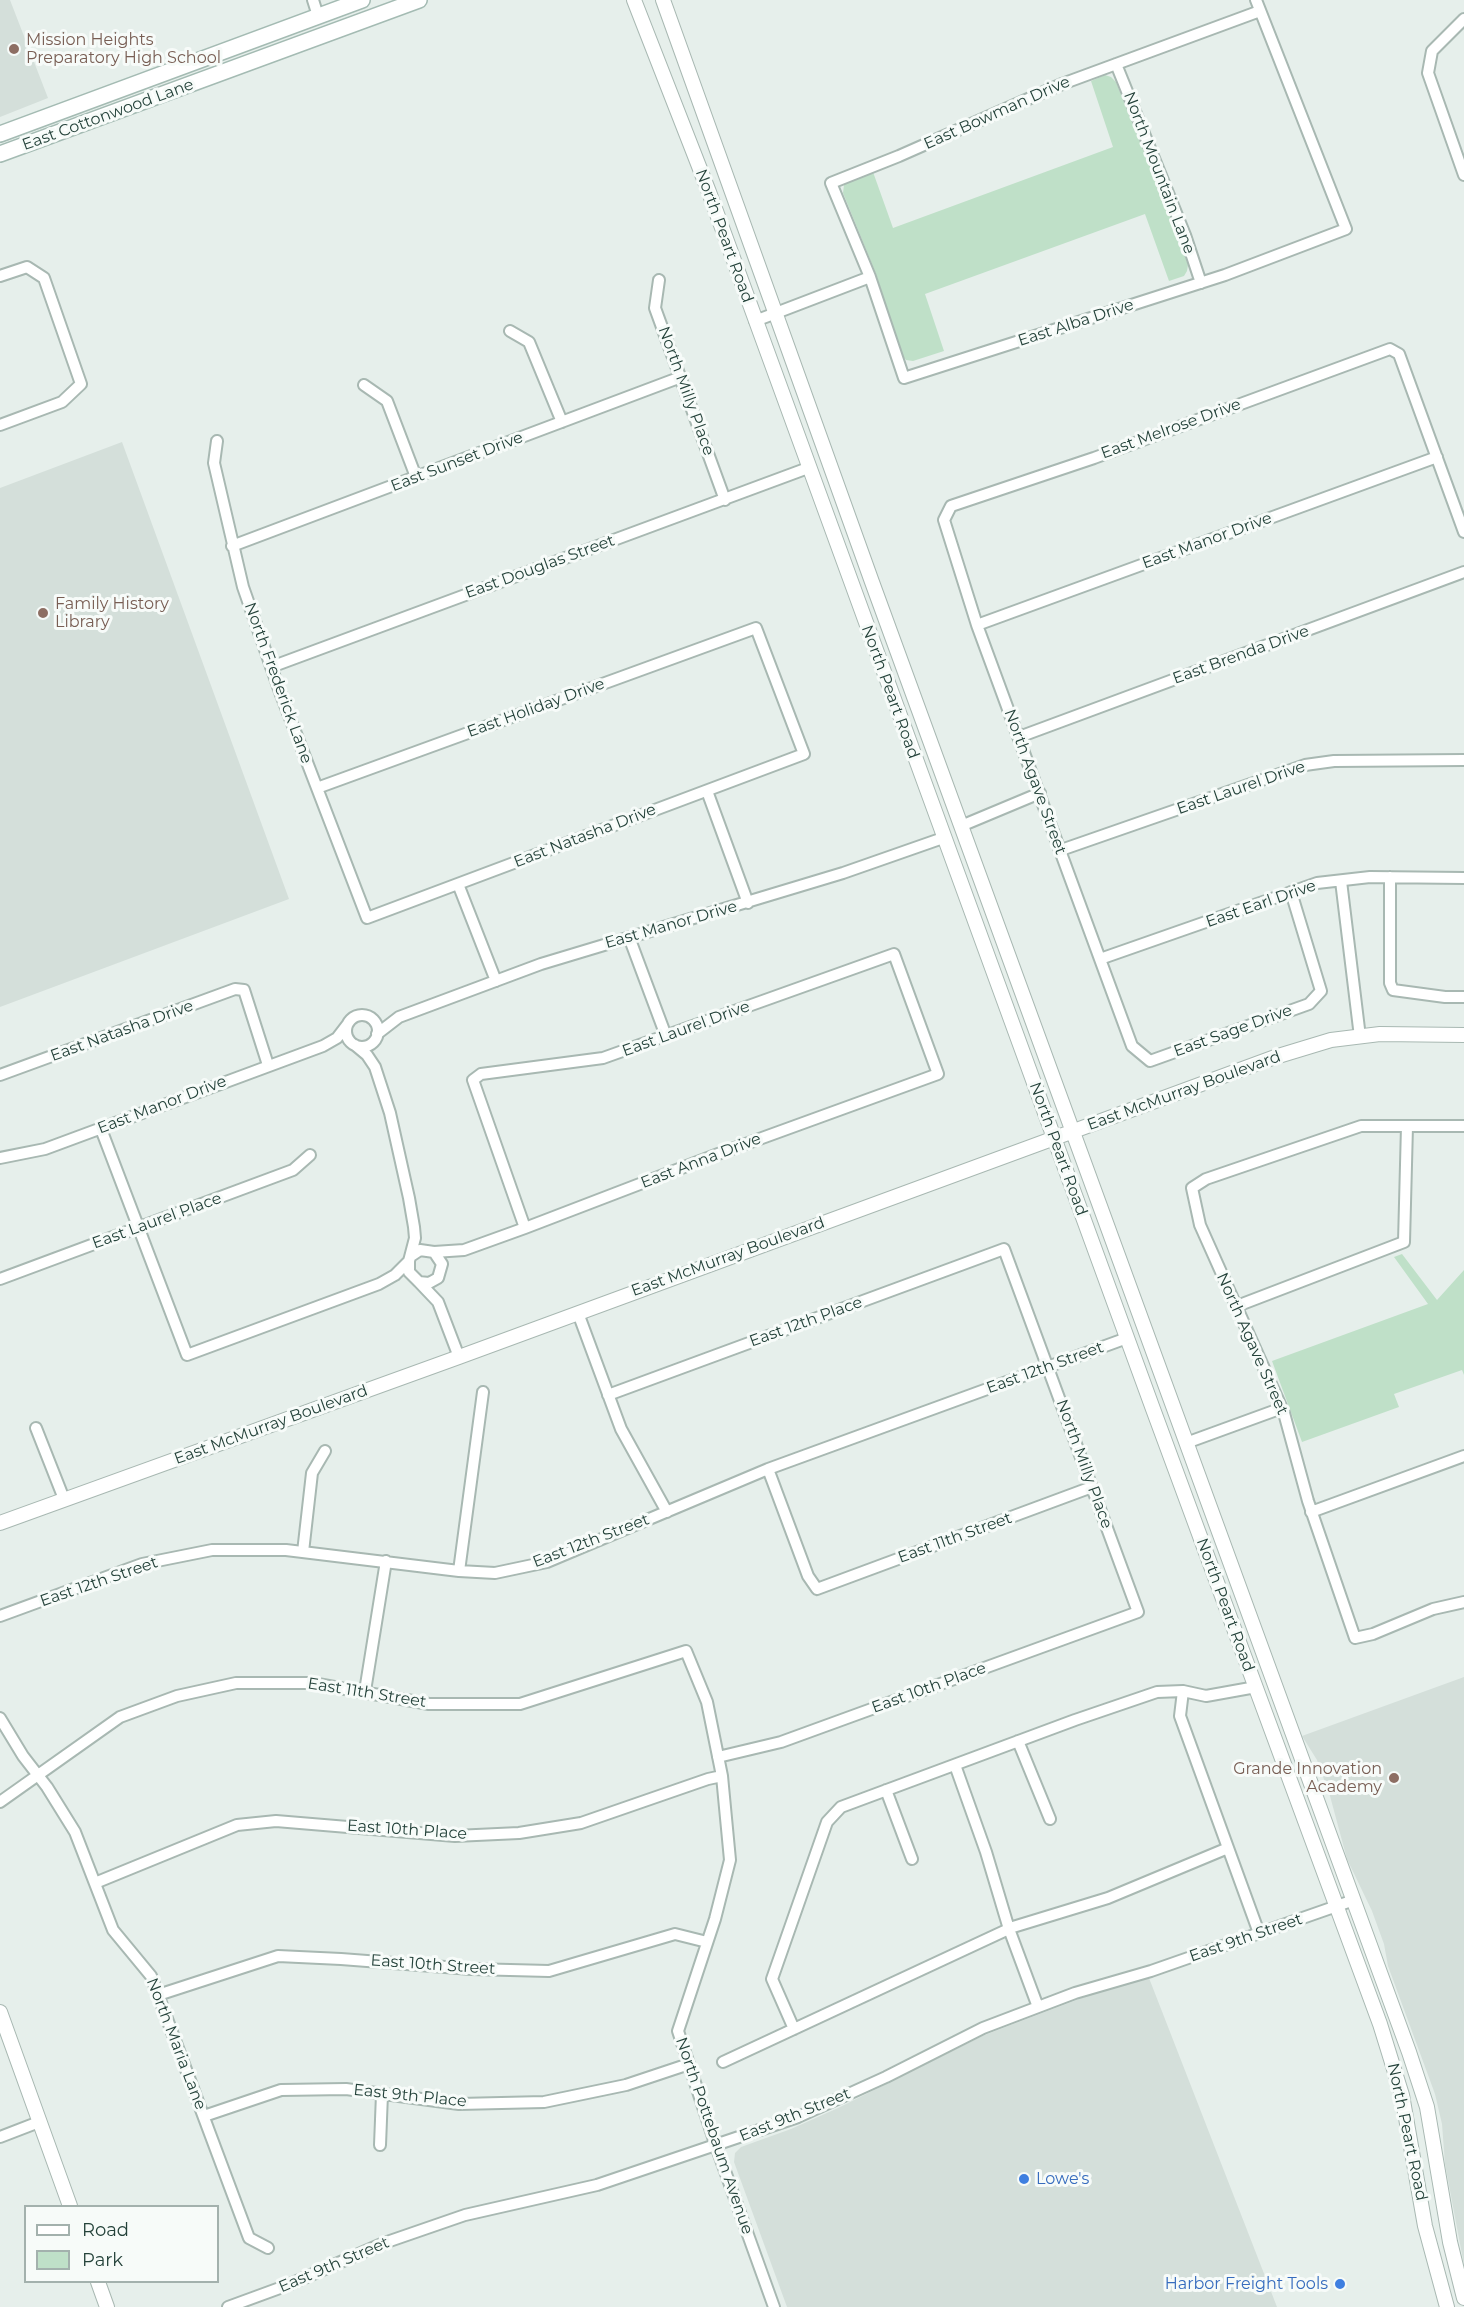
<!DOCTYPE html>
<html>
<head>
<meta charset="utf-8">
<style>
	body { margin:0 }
	#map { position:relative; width:1464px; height:2307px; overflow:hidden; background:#e6efeb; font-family:Montserrat,sans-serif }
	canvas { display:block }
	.legend { position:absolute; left:24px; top:2205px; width:195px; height:78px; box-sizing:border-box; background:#f7fbf9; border:2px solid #a3b1ad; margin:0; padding:8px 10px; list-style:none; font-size:18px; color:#24423a }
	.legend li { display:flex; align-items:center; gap:12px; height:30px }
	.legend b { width:30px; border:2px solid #a3b1ad }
</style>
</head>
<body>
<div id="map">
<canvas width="1464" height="2307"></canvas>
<ul class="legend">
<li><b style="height:8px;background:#fff"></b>Road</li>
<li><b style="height:16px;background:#bfe0c8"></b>Park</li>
</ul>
</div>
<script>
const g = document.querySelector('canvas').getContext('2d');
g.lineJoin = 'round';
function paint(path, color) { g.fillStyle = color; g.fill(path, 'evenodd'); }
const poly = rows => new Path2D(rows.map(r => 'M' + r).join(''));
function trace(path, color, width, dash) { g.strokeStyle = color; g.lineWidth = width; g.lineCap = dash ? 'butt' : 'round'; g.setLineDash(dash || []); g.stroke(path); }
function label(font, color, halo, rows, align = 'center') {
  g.font = font + ' Montserrat,sans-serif'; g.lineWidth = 6; g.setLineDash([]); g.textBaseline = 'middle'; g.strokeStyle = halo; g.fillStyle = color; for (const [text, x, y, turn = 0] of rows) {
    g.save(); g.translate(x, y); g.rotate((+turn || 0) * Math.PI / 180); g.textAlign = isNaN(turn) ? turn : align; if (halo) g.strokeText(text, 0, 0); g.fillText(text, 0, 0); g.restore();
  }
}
paint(poly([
	[0,0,10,0,48,98,0,117],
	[122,442,289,899,0,1007,0,488],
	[1464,1677,1464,2265,1445,2164,1442,2124,1435,2094,1388,1966,1384,1944,1372,1911,1347,1859,1330,1796,1317,1760,1302,1736],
	[1149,1978,1277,2307,787,2307,734,2162,735,2153,741,2147,791,2129,838,2108,982,2036,1087,1996]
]), '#d4dfda');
paint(poly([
	[1105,75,1111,77,1116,82,1176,230,1188,265,1187,271,1184,276,1169,281,1145,214,925,294,944,351,913,361,906,360,902,355,876,274,843,193,844,185,847,181,873,172,893,228,1113,147,1091,81],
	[1402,1254,1437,1300,1464,1270,1464,1375,1462,1370,1394,1394,1399,1407,1302,1442,1272,1361,1428,1304,1394,1257]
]), '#bfe0c8');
const minor = poly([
	[313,0,318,16],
	[1256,0,1346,229,1225,275,904,378,870,277,831,183,899,156,1062,84,1260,11],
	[1464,19,1432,51,1428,73,1464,175],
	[1116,64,1185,235,1201,283],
	[0,276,27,267,44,278,81,384,62,402,0,425],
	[659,280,655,308,725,500],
	[755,321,870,277],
	[510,331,529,342,562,422],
	[364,385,387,401,416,477],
	[217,441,214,463,243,587,280,692,317,788,367,918,804,754,756,628,317,788],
	[232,546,681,377],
	[977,625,1437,457],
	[271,667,808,468],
	[1019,737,1464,572],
	[707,791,748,903],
	[961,826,1040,793],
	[1061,850,1305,765,1334,761,1464,760],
	[1390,877,1390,983,1393,990,1445,997,1464,997],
	[1341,881,1360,1037],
	[458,884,496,981],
	[1291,892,1321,991,1309,1004,1150,1061,1132,1046,977,625,944,520,951,506,1094,458,1390,349,1399,354,1464,532],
	[629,937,666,1036],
	[1100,959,1317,883,1370,877,1464,878],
	'346 1031a16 16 0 1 1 32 0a16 16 0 1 1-32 0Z',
	[377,1034,399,1017,541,964,843,873,943,838],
	[355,1045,367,1055,375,1067,390,1113,409,1198,414,1227,415,1238,409,1261,409,1272,419,1282,429,1283,438,1278,442,1264,434,1252,420,1250,411,1256],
	[0,1075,235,989,244,990,268,1065],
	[1464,1126,1361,1126,1206,1179,1192,1188,1200,1225,1284,1413,1308,1501,1355,1638,1373,1634,1433,1609,1464,1602],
	[101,1129,187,1355,379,1284,395,1275,409,1261],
	[0,1158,45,1149,323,1046,337,1038,347,1025],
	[434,1252,464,1250,525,1228,718,1154,938,1074,894,954,603,1058,481,1074,473,1080,525,1228],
	[0,1279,293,1170,310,1155],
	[419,1282,438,1302,459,1357],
	[1237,1306,1404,1242,1407,1126],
	[578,1313,621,1429,667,1512],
	[608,1395,1004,1249,1138,1612,781,1742,718,1757],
	[36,1428,64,1499],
	[1186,1443,1282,1408],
	[768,1469,808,1576,817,1589,1092,1487],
	[1311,1512,1464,1456],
	[303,1552,312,1473,325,1451],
	[459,1571,483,1392],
	[0,1616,142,1564,212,1550,286,1550,459,1571,495,1573,547,1562,768,1469,1127,1338],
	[365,1691,386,1561],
	[1183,1691,1180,1716,1259,1933],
	[0,1718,23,1756,47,1787,75,1832,113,1930,151,1976,249,2238,268,2248],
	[1018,1741,1050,1819],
	[955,1765,986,1852,1009,1929,1038,2007],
	[886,1790,912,1859],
	[0,1802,120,1717,177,1696,236,1683,312,1683,429,1704,520,1704,686,1651,707,1702,722,1776,730,1860,715,1919,678,2031,716,2146,774,2307],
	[95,1883,237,1825,276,1821,455,1836,519,1833,581,1823,708,1779,722,1776],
	[158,1995,278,1956,341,1959,471,1969,549,1971,675,1934,707,1942],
	[794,2029,772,1979,827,1822,841,1807,1075,1720,1157,1692,1183,1691,1206,1696,1256,1687],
	[723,2062,1013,1927,1108,1898,1228,1848],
	[204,2116,281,2090,346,2089,459,2104,544,2102,626,2085,689,2064],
	[0,2137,39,2122],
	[380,2145,382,2094],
	[228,2307,288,2285,384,2243,465,2215,597,2185,798,2117,886,2077,983,2028,1075,1993,1151,1971,1354,1900]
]);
const tertiary = poly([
	[634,0,709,192,1153,1409,1380,2024,1402,2095,1425,2226,1447,2307],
	[663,0,872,582,1409,2052,1427,2107,1450,2242,1464,2298],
	[0,1523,459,1357,1275,1057,1331,1040,1380,1034,1464,1035],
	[0,2012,70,2206],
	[98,2282,107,2307]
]);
const secondary = poly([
	[0,134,362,0],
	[0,154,419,0]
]);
trace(minor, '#a8b8b2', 14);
trace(tertiary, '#a8b8b2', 16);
trace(secondary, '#a4bbb3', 18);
trace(minor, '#fff', 10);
trace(tertiary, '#fff', 14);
trace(secondary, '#fff', 15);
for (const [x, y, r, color] of [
	[14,49,6,"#8d6e63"],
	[43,613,6,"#8d6e63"],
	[1394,1778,6,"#8d6e63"],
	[1024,2179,6,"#3f7fe0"],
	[1340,2284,6,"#3f7fe0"]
]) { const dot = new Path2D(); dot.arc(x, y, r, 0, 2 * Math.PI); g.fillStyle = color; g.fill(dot); trace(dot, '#f7fbf9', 2); }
label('16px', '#785e54', '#f7fbf9', [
	["Mission Heights",26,40],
	["Preparatory High School",26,58],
	["Family History",55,604],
	["Library",55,622],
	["Grande Innovation",1382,1769,"right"],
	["Academy",1382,1787,"right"]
], 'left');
label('16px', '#24423a', '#f7fbf9', [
	["East Bowman Drive",997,113,-24],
	["East Cottonwood Lane",108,115,-20],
	["North Mountain Lane",1159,173,69],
	["North Peart Road",724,236,70],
	["East Alba Drive",1076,323,-18],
	["North Milly Place",686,391,70],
	["East Melrose Drive",1171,429,-20],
	["East Sunset Drive",457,462,-21],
	["East Manor Drive",1207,541,-20],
	["East Douglas Street",540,567,-20],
	["East Brenda Drive",1241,655,-20],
	["North Frederick Lane",278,683,70],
	["North Peart Road",890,692,70],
	["East Holiday Drive",536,708,-20],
	["North Agave Street",1035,782,70],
	["East Laurel Drive",1241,788,-19],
	["East Natasha Drive",585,836,-21],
	["East Earl Drive",1261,904,-19],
	["East Manor Drive",671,925,-16],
	["East Laurel Drive",686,1029,-20],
	["East Natasha Drive",122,1031,-20],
	["East Sage Drive",1233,1031,-20],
	["East McMurray Boulevard",1184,1091,-20],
	["East Manor Drive",162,1105,-21],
	["North Peart Road",1058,1149,70],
	["East Anna Drive",701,1161,-21],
	["East Laurel Place",157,1221,-20],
	["East McMurray Boulevard",728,1257,-20],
	["East 12th Place",806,1322,-20],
	["North Agave Street",1252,1344,66],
	["East 12th Street",1045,1368,-20],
	["East McMurray Boulevard",271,1425,-20],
	["North Milly Place",1084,1464,70],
	["East 11th Street",955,1538,-20],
	["East 12th Street",591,1541,-21],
	["East 12th Street",99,1582,-19],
	["North Peart Road",1225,1605,70],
	["East 10th Place",929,1688,-20],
	["East 11th Street",367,1693,9],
	["East 10th Place",407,1830,4],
	["East 9th Street",1246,1938,-19],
	["East 10th Street",433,1965,4],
	["North Maria Lane",176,2044,69],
	["East 9th Place",410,2096,6],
	["East 9th Street",795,2115,-22],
	["North Peart Road",1407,2132,78],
	["North Pottebaum Avenue",714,2136,71],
	["East 9th Street",334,2265,-23]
]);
label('16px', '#366cbe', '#f7fbf9', [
	["Lowe's",1036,2179],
	["Harbor Freight Tools",1328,2284,"right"]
], 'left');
</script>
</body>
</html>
